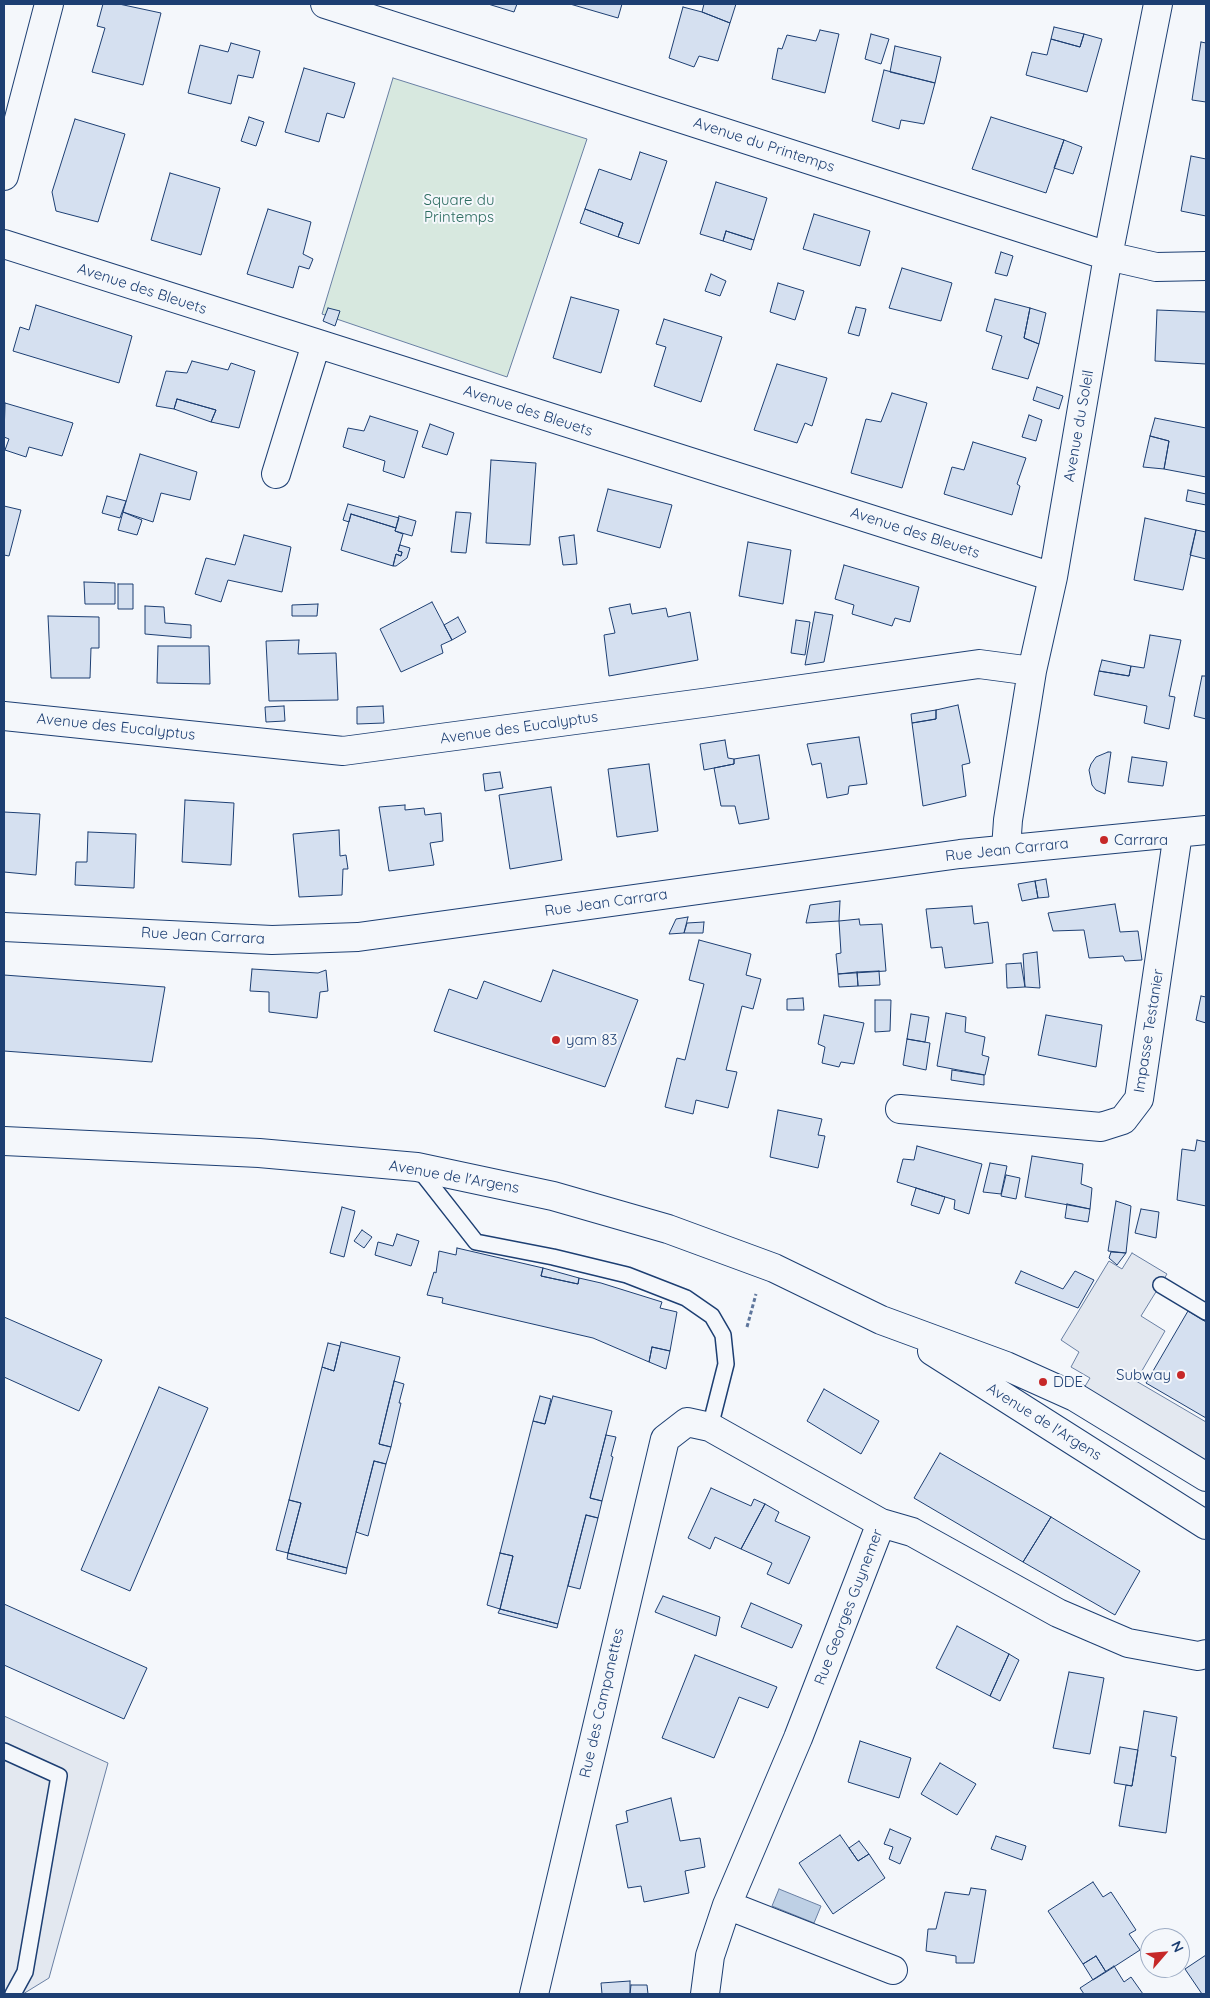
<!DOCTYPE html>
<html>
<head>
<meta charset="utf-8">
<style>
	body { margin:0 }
	#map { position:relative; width:1210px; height:1998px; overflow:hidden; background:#f4f7fb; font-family:Quicksand,sans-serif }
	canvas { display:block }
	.frame { position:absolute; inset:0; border:5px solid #1d3f73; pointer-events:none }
	.north { position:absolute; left:1140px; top:1928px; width:50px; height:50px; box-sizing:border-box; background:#f4f7fb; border:1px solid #9eadc5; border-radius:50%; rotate:63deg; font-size:14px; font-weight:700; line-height:20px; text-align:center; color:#1d3f73 }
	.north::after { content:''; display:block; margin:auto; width:18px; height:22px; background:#c62828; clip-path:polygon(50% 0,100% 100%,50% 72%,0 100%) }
</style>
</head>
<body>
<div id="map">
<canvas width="1210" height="1998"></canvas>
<div class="frame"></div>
<div class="north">N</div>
</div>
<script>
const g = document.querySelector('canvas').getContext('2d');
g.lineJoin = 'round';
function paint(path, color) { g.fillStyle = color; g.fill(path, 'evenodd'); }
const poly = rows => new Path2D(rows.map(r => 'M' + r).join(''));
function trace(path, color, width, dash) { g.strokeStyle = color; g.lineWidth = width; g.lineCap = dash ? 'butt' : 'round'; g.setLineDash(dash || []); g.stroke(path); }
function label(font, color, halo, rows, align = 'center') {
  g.font = font + ' Quicksand,sans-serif'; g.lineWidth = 4; g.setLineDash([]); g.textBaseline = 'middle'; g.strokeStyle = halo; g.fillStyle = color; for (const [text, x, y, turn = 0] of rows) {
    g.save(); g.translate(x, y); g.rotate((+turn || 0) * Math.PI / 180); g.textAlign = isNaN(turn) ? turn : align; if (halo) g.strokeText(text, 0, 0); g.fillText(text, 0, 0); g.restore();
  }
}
const green = poly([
	[393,78,587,139,507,377,322,314,393,78]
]);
paint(green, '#d7e8df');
trace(green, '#687fa3', 1);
const parking = poly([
	[1132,1253,1167,1274,1141,1316,1165,1331,1136,1381,1206,1422,1206,1462,1084,1388,1090,1378,1071,1367,1079,1352,1061,1340,1109,1261,1122,1269,1132,1253],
	[4,1716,108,1763,49,1978,23,1994,4,1994,4,1716]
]);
paint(parking, '#e3e8f0');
trace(parking, '#687fa3', 1);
const water = poly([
	[779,1889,821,1906,814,1923,772,1906,779,1889]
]);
paint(water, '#bed0e5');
trace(water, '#687fa3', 1);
const building = poly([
	[103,4,119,4,161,13,143,85,92,72,105,28,97,26,103,4],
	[488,4,517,4,514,12,488,4],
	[570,4,622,4,618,18,570,4],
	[704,4,736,4,730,23,702,12,704,4],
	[683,7,702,12,730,23,718,61,699,56,694,67,669,58,683,7],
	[1054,27,1084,34,1080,47,1051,39,1054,27],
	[820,30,839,34,825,93,772,79,778,48,782,49,787,35,816,41,820,30],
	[871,34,889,39,881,64,865,59,871,34],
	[1084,34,1102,39,1087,92,1026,75,1032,52,1047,55,1051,39,1080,47,1084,34],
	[1201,42,1206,43,1206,102,1192,100,1201,42],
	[231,43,260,51,253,78,238,75,231,104,188,93,200,45,228,52,231,43],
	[895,46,941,57,935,83,890,72,895,46],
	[304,68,355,83,344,118,327,113,319,142,285,132,304,68],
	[884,70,935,83,924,124,901,120,899,129,872,121,884,70],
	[249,117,264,122,256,146,241,141,249,117],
	[991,117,1064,140,1046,193,972,169,991,117],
	[75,119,125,134,98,222,56,211,52,192,75,119],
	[1064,140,1082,147,1073,174,1054,168,1064,140],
	[640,152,667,161,639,244,618,237,623,223,585,209,599,169,631,180,640,152],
	[1191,156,1206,159,1206,216,1181,211,1191,156],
	[170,173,220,188,201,255,151,240,170,173],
	[716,182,767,198,754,240,726,231,723,241,700,234,716,182],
	[268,209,311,222,303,254,313,259,309,269,299,266,293,288,247,274,268,209],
	[585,209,623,223,618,237,580,223,585,209],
	[814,214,870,231,860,266,803,249,814,214],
	[726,231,754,240,751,250,723,241,726,231],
	[1001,252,1013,256,1007,276,995,273,1001,252],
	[902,268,952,283,941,321,889,308,902,268],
	[711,274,726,281,720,296,705,291,711,274],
	[778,283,804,291,795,320,770,312,778,283],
	[571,297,619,310,601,373,553,358,571,297],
	[995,299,1030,308,1024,338,1039,344,1028,379,992,369,1002,336,986,331,995,299],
	[36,305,132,336,119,383,13,351,20,327,29,330,36,305],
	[856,307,866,309,859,336,848,333,856,307],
	[328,308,340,311,335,326,323,321,328,308],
	[1030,308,1046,313,1039,344,1024,338,1030,308],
	[1157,310,1206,312,1206,364,1155,361,1157,310],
	[664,319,722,337,701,402,654,386,666,347,656,344,664,319],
	[192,361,228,370,231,363,255,371,239,428,211,422,216,410,177,399,174,409,156,406,166,371,187,373,192,361],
	[777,364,827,378,812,426,805,423,797,443,754,430,777,364],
	[1037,387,1063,396,1059,409,1033,400,1037,387],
	[892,393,927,403,902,488,851,473,866,419,881,422,892,393],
	[177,399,216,410,211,422,174,409,177,399],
	[5,403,73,423,62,456,29,447,26,457,5,450,9,439,4,437,5,403],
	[1029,415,1042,420,1036,441,1022,437,1029,415],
	[370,416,418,431,404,478,383,471,385,461,343,447,348,428,364,431,370,416],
	[1155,418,1206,428,1206,477,1164,469,1169,441,1150,436,1155,418],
	[430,424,454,433,447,455,422,447,430,424],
	[1150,436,1169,441,1164,469,1143,467,1150,436],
	[973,442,1026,458,1017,484,1020,486,1012,515,944,494,952,467,964,470,973,442],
	[140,454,197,472,190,500,161,493,153,522,123,512,140,454],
	[491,460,536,463,530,545,486,543,491,460],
	[608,489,672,505,660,548,597,531,608,489],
	[1188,490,1206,494,1206,505,1186,501,1188,490],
	[107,496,126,501,120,518,102,513,107,496],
	[348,504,399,518,396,528,351,514,349,522,343,520,348,504],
	[4,506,21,510,9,556,4,555,4,506],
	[123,512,142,520,137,535,118,530,123,512],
	[456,512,471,513,466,553,451,552,456,512],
	[351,514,396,528,395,531,403,534,398,551,402,552,401,556,396,554,393,566,341,550,351,514],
	[399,516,416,521,412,536,395,531,399,516],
	[1145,518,1196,530,1183,590,1134,580,1145,518],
	[1196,530,1206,532,1206,559,1190,555,1196,530],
	[244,535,291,547,282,592,228,580,221,602,195,594,206,558,235,565,244,535],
	[574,535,577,564,563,565,559,537,574,535],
	[748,542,791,550,783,604,739,596,748,542],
	[400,545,410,548,407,558,396,566,393,566,396,554,401,556,402,552,398,551,400,545],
	[844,565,919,587,910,622,895,618,892,626,852,614,854,605,835,599,844,565],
	[84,582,115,583,115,604,85,604,84,582],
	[118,584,133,584,133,609,118,609,118,584],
	[432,602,452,640,441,645,443,653,401,672,380,629,432,602],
	[318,604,317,616,292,616,292,605,318,604],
	[630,604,632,614,666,608,668,617,690,612,698,660,609,676,604,635,615,633,609,608,630,604],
	[145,606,164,607,165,623,191,625,191,638,145,634,145,606],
	[815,612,833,615,824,662,805,665,815,612],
	[48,616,99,617,99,648,91,648,90,678,51,678,48,616],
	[458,617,466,632,452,640,444,625,458,617],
	[796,620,810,622,805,655,791,653,796,620],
	[1150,635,1181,640,1169,696,1175,697,1169,729,1144,723,1147,706,1094,695,1099,671,1129,676,1131,666,1144,668,1150,635],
	[299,640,298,654,336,653,338,700,269,701,266,641,299,640],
	[158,646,209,646,210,684,157,683,158,646],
	[1102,660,1131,666,1129,676,1099,671,1102,660],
	[1202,676,1206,676,1206,719,1194,716,1202,676],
	[958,705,970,763,962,765,966,796,923,806,912,723,936,719,936,710,958,705],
	[284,706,285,721,266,722,265,707,284,706],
	[383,706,384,723,357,724,357,707,383,706],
	[936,710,936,719,912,723,911,714,936,710],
	[859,737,867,784,849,786,848,794,827,798,821,763,812,765,807,744,859,737],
	[725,740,728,758,734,759,734,764,704,770,700,744,725,740],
	[1108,752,1111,752,1105,794,1096,790,1092,785,1089,770,1091,764,1096,757,1108,752],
	[759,755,769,819,739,824,735,806,721,806,714,768,734,764,734,759,759,755],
	[1132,757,1167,762,1163,786,1128,782,1132,757],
	[649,764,658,831,617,837,608,769,649,764],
	[500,772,503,788,485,791,483,774,500,772],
	[551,787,562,860,510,869,499,795,551,787],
	[185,800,234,803,231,865,182,862,185,800],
	[405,805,405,810,424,808,425,815,441,813,443,841,430,843,434,865,389,871,379,807,405,805],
	[4,812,40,814,36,875,4,872,4,875,4,812],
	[339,830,340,856,346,855,348,869,343,869,342,895,299,897,293,834,339,830],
	[88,832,136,834,134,888,75,885,76,862,87,862,88,832],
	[1046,879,1049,897,1038,898,1035,881,1046,879],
	[1035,881,1038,898,1022,901,1018,884,1035,881],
	[840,901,839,921,806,923,810,905,840,901],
	[1115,904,1120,932,1138,931,1142,960,1125,961,1123,956,1089,958,1084,930,1053,931,1048,913,1115,904],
	[972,906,974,924,988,922,993,963,945,968,942,947,931,948,926,909,972,906],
	[688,917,684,933,669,934,676,919,688,917],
	[859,919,860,925,882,924,886,971,838,974,836,954,841,953,839,921,859,919],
	[704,922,703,933,684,933,687,923,704,922],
	[699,940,751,954,746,975,761,979,753,1009,742,1006,726,1070,737,1072,728,1108,696,1100,693,1114,665,1107,677,1058,685,1060,704,984,689,980,699,940],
	[1037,952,1040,988,1025,987,1023,954,1037,952],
	[1021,963,1025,987,1007,988,1006,964,1021,963],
	[252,969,318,973,326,970,328,991,320,992,317,1018,269,1012,269,992,250,991,252,969],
	[553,970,638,1000,605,1087,434,1031,449,989,477,999,484,981,541,1002,553,970],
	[879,971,880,985,858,986,857,972,879,971],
	[857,972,858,986,839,987,838,974,857,972],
	[4,975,165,987,152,1062,4,1051,4,975],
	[1201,996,1206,997,1206,1023,1196,1020,1201,996],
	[803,998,804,1010,787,1010,787,999,803,998],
	[875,1000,891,1000,890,1031,875,1032,875,1000],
	[946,1013,966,1017,965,1032,985,1037,982,1055,989,1057,985,1075,937,1066,946,1013],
	[911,1014,929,1017,925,1042,907,1039,911,1014],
	[824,1015,864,1023,854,1064,841,1062,839,1067,822,1063,825,1047,818,1044,824,1015],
	[1046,1015,1102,1025,1096,1067,1038,1055,1046,1015],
	[907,1039,930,1043,926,1070,903,1065,907,1039],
	[952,1070,984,1075,984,1085,951,1080,952,1070],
	[778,1110,822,1119,818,1135,825,1136,818,1168,770,1157,778,1110],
	[1197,1140,1206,1142,1206,1206,1177,1200,1182,1149,1195,1151,1197,1140],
	[917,1146,982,1164,969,1214,954,1209,955,1200,897,1182,903,1159,914,1160,917,1146],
	[1032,1156,1083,1164,1081,1184,1092,1188,1090,1209,1025,1197,1032,1156],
	[990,1163,1007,1166,1001,1194,983,1192,990,1163],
	[1006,1175,1020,1178,1016,1199,1001,1196,1006,1175],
	[916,1188,945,1197,939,1214,911,1205,916,1188],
	[1116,1201,1131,1206,1126,1253,1108,1251,1116,1201],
	[1067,1204,1090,1209,1088,1222,1065,1218,1067,1204],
	[342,1207,355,1211,344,1257,330,1253,342,1207],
	[1141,1209,1159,1212,1156,1238,1135,1233,1141,1209],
	[362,1230,372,1237,364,1248,354,1241,362,1230],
	[397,1234,419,1241,411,1266,375,1255,378,1242,393,1246,397,1234],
	[457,1248,543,1268,541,1276,578,1284,579,1278,601,1283,662,1302,660,1308,677,1312,670,1351,652,1347,649,1362,593,1338,442,1303,443,1298,427,1295,434,1272,436,1273,439,1251,456,1255,457,1248],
	[1111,1252,1126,1253,1117,1265,1109,1258,1111,1252],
	[543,1268,579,1278,578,1284,541,1276,543,1268],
	[1021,1271,1063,1289,1075,1271,1094,1280,1078,1308,1015,1283,1021,1271],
	[1188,1311,1206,1322,1206,1418,1146,1383,1188,1311],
	[4,1317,102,1360,79,1411,4,1377,4,1317],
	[341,1342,400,1357,379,1444,391,1447,386,1464,374,1461,347,1568,288,1553,301,1503,289,1500,322,1367,334,1371,341,1342],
	[328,1343,340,1346,334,1371,322,1367,328,1343],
	[652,1347,670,1351,666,1369,649,1362,652,1347],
	[394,1381,404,1384,399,1403,401,1403,391,1447,379,1444,394,1381],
	[159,1387,208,1408,130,1591,81,1570,159,1387],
	[824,1389,879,1421,861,1454,807,1421,824,1389],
	[540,1396,551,1399,545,1424,533,1421,540,1396],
	[553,1396,612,1411,590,1498,602,1501,598,1518,586,1515,558,1624,500,1609,513,1556,500,1553,533,1421,545,1424,553,1396],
	[606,1435,616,1437,611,1456,613,1457,602,1501,590,1498,606,1435],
	[940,1453,1051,1517,1023,1562,914,1498,940,1453],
	[374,1461,386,1464,368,1536,356,1532,374,1461],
	[711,1488,751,1506,754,1499,765,1504,741,1549,715,1537,710,1549,688,1538,711,1488],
	[289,1500,301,1503,288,1553,276,1550,289,1500],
	[765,1504,779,1512,775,1521,810,1537,789,1584,767,1574,772,1563,741,1549,765,1504],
	[586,1515,598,1518,580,1589,568,1586,586,1515],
	[1051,1517,1140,1571,1115,1615,1023,1562,1051,1517],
	[288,1553,347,1568,346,1574,287,1559,288,1553],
	[500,1553,513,1556,500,1609,487,1605,500,1553],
	[663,1596,720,1617,716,1636,655,1612,663,1596],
	[751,1603,802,1625,792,1648,741,1627,751,1603],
	[4,1604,147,1668,124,1719,4,1665,4,1604],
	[500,1609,558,1624,557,1628,498,1613,500,1609],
	[957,1626,1009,1654,990,1696,936,1668,957,1626],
	[1009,1654,1019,1660,1000,1701,990,1696,1009,1654],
	[695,1655,777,1687,768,1708,739,1697,714,1758,662,1738,695,1655],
	[1069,1672,1104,1678,1090,1754,1053,1748,1069,1672],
	[1144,1711,1177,1717,1171,1756,1176,1757,1166,1833,1119,1826,1126,1785,1132,1786,1144,1711],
	[860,1741,911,1758,899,1798,848,1782,860,1741],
	[1120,1747,1138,1750,1132,1786,1114,1783,1120,1747],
	[940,1763,976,1784,957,1815,921,1794,940,1763],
	[671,1798,680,1841,700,1838,705,1867,685,1871,689,1893,644,1902,641,1886,628,1888,616,1825,628,1822,626,1811,671,1798],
	[890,1829,911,1838,900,1864,889,1859,893,1847,884,1844,890,1829],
	[840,1835,858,1861,869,1854,885,1878,833,1914,799,1863,840,1835],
	[996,1836,1026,1846,1022,1860,991,1849,996,1836],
	[859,1841,869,1854,858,1861,849,1848,859,1841],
	[1093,1882,1103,1897,1111,1892,1136,1930,1129,1934,1140,1950,1106,1972,1096,1956,1083,1964,1048,1911,1093,1882],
	[971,1888,986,1890,974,1963,956,1963,956,1956,926,1951,928,1929,936,1929,945,1892,969,1895,971,1888],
	[1206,1955,1206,1994,1202,1994,1185,1969,1206,1955],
	[1096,1956,1106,1972,1093,1980,1083,1964,1096,1956],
	[1114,1966,1124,1982,1131,1977,1143,1994,1084,1994,1080,1988,1114,1966],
	[630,1981,630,1994,602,1994,601,1983,630,1981],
	[631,1985,647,1985,648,1994,630,1994,631,1985]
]);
paint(building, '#d5e0f0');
trace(building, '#1d3f73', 1);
const service = poly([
	[418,1168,476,1242,553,1257,627,1275,686,1298,712,1316,723,1335,726,1364,710,1427],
	[1161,1285,1206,1312],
	[4,1751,59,1776,25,1972,13,1994]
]);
const minor = poly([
	[325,4,1108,256,1156,267,1206,266],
	[4,176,49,4],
	[4,244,1053,577],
	[276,474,316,344],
	[4,716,343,751,710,702,979,664,1032,671],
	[1006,849,1008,820,1032,671,1053,577,1108,256,1158,4],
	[4,927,272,940,358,937,960,854,1206,830],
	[900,1109,1101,1127,1123,1120,1139,1099,1178,833],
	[727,1905,893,1970],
	[534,1994,665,1439,687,1422,710,1427,717,1431,881,1523,912,1532,1058,1613,1128,1643,1198,1656,1206,1654],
	[705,1994,710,1956,727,1905,798,1738,881,1523]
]);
const primary = poly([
	[4,1141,259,1153,417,1167,553,1196,668,1229,774,1268,881,1320,1006,1366,1075,1397,1206,1477],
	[932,1351,1206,1525]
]);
trace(service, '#1d3f73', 18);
trace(minor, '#1d3f73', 30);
trace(primary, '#1d3f73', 30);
trace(poly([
	[747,1327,756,1294]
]), '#5e769c', 3, [4, 2.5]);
trace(service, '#f4f7fb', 15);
trace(minor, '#f4f7fb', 28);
trace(primary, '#f4f7fb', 28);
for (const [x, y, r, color] of [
	[1104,840,5,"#c62828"],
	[556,1040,5,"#c62828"],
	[1181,1375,5,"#c62828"],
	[1043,1382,5,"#c62828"]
]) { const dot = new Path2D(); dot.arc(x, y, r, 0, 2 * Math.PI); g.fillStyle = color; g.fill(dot); trace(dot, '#f4f7fb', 2); }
label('15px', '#1d3f73', '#f4f7fb', [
	["Avenue du Printemps",764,145,18],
	["Avenue des Bleuets",142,289,18],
	["Avenue des Bleuets",528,411,18],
	["Avenue du Soleil",1079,426,-80],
	["Avenue des Bleuets",915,533,18],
	["Avenue des Eucalyptus",116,727,6],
	["Avenue des Eucalyptus",519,728,-8],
	["Rue Jean Carrara",1007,850,-6],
	["Rue Jean Carrara",606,903,-8],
	["Rue Jean Carrara",203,936,3],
	["Impasse Testanier",1149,1031,-81],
	["Avenue de l'Argens",454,1177,10],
	["Avenue de l'Argens",1044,1422,32],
	["Rue Georges Guynemer",849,1607,-69],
	["Rue des Campanettes",602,1703,-77]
]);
label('15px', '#2c6c60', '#f4f7fb', [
	["Square du",459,200],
	["Printemps",459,217]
]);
label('15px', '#1d3f73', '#f4f7fb', [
	["Carrara",1114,840],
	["yam 83",566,1040],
	["Subway",1171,1375,"right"],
	["DDE",1053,1382]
], 'left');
</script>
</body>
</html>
